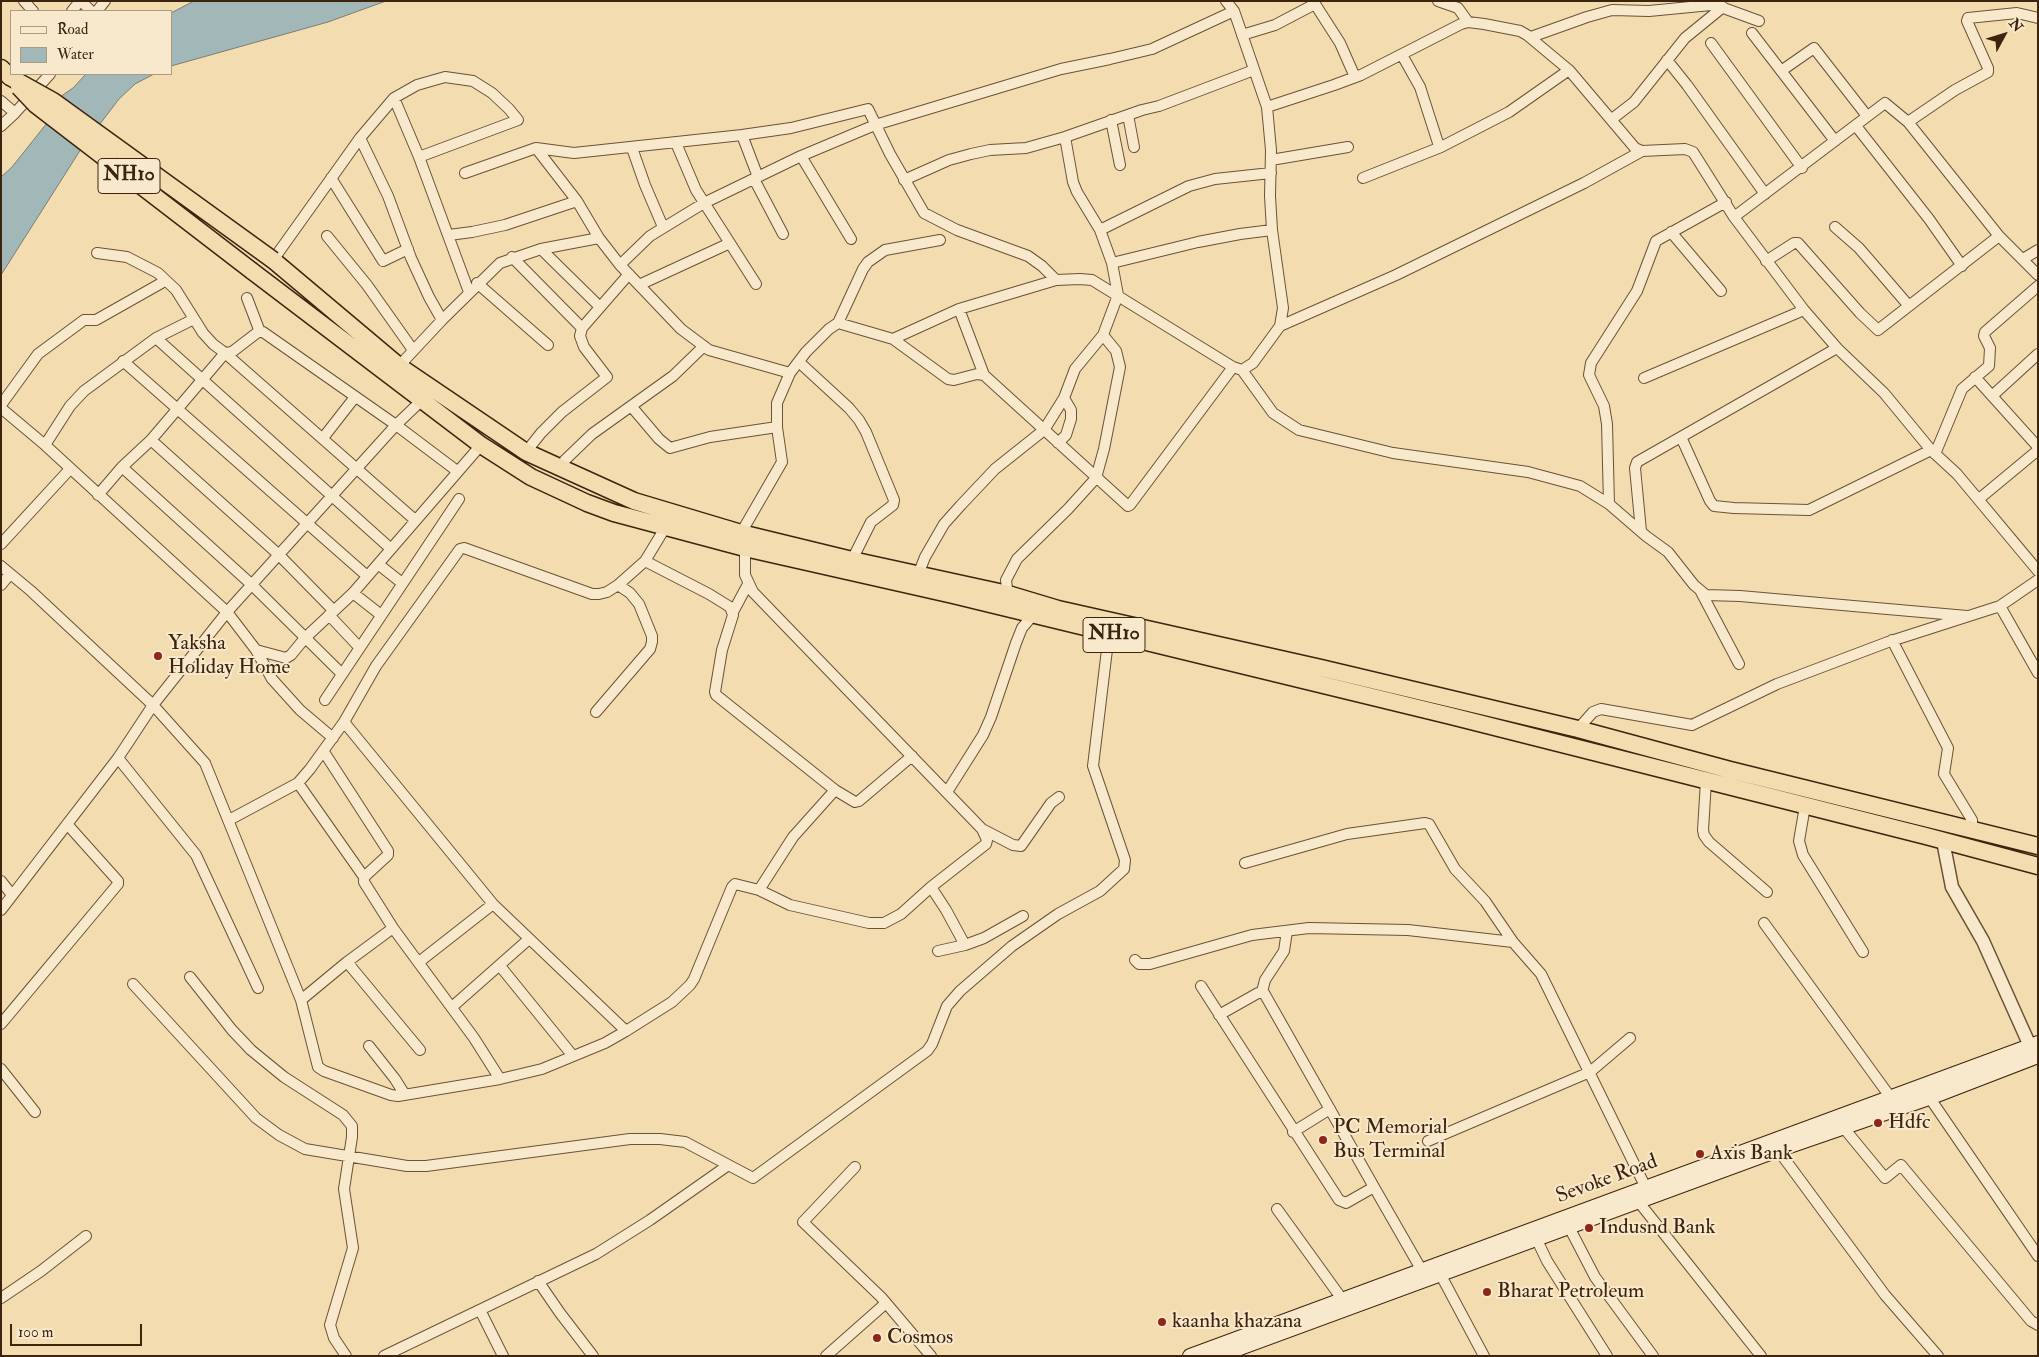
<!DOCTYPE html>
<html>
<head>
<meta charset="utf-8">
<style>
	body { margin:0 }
	#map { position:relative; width:2039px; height:1357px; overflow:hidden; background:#f4dcb1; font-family:"IM FELL Double Pica",serif }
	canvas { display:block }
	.frame { position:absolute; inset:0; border:2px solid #3c240e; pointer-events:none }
	.legend { position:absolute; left:10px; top:10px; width:162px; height:65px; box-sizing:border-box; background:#f8e8cc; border:1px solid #ad9a80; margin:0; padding:6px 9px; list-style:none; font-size:15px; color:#3c240e }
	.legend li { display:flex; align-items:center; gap:10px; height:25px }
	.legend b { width:25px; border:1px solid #ad9a80 }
	.north { position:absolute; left:1979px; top:10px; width:50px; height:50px; -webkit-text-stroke:4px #f8e8cc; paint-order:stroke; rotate:51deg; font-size:14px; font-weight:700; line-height:20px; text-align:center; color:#3c240e }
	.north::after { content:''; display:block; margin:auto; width:18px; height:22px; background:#3c240e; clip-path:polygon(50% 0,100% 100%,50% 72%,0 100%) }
	.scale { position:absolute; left:10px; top:1324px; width:132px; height:22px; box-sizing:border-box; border:2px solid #3c240e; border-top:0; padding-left:6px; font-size:15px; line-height:18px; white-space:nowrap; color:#3c240e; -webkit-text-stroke:4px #f8e8cc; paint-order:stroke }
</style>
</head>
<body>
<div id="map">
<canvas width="2039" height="1357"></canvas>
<div class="frame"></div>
<ul class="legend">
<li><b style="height:6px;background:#f8e8cc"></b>Road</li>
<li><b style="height:14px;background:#a2b8b8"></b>Water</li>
</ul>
<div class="north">N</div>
<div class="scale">100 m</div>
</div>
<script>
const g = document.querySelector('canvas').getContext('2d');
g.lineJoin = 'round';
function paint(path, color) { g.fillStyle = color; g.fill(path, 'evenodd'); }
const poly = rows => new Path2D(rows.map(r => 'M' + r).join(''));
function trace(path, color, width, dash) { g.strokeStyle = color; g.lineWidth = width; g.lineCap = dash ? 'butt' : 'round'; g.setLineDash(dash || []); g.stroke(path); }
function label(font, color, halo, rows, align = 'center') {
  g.font = font + ' "IM FELL Double Pica",serif'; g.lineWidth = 4; g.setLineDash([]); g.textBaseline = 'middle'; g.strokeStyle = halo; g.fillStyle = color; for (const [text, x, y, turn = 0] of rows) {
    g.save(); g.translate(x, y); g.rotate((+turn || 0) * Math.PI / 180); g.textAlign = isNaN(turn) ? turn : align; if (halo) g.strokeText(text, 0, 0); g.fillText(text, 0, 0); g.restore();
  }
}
const water = poly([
	[194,1,386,1,328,22,171,66,171,13,194,1],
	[86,74,154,74,135,84,119,99,81,149,1,275,1,177,12,167,47,123,60,97,73,88,86,74]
]);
paint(water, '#a2b8b8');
trace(water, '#797d74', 1);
const minor = poly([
	[24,1,33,11],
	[81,1,91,11],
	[1438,1,1458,8,1468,22],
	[72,11,80,1],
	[97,11,105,1],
	[1752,33,1835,141],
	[1242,35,1275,25,1315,4,1340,43,1355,77],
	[1531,37,1587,17,1612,10,1649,11,1711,5,1718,6,1759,21],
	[1711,43,1802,168],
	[1402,55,1420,87,1438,143,1441,147,1509,112,1569,70],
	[1667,60,1687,85,1765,194],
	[1781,71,1814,48,1867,116],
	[394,98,419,157,469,292],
	[1,101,15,113],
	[1267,107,1334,85,1361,75,1461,24,1468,22,1484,24,1520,31,1527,35,1569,70,1635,148,1642,151,1685,149,1693,152,1734,217,1804,310,1837,348,1884,393,1931,450,1957,474,2038,571],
	[1128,115,1134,147],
	[1612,119,1634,102,1685,38,1723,7],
	[1111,120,1120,165],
	[1908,122,1955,90,1988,72,1988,68,1967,21,1968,18,2017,13,2038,18],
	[1,126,15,113,50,74],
	[1856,126,1929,219,1962,266],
	[742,135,758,177],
	[360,138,388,196,411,258,429,297,442,320],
	[676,143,696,190,756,284],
	[536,148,577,201,599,238,620,265,681,329,709,350,790,373],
	[632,148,645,185,663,227],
	[801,156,851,239],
	[1271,160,1348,147],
	[465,173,536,148,574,153,742,135,791,128,868,109,890,154,924,213,957,230,1028,256,1042,266,1056,280],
	[331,178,383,261,408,249],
	[1363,178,1441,147],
	[754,179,783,234],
	[904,180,949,160,971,154,990,150,1026,148,1065,137,1142,110,1159,106,1254,70],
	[1734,217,1885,103,1908,122,1999,236,2038,275],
	[1835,227,1859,248,1909,306],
	[1100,230,1189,186,1215,179,1271,173],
	[1671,232,1721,291],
	[449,235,472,232,505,225,577,201],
	[327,236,367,285,413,350],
	[541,249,600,307],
	[97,253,127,257,158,273,176,290,203,333,213,344,225,353,232,352,258,332,263,332,396,425,457,471],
	[512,257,582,328],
	[2023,259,2038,250],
	[273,260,360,138,394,98,417,85,445,77,473,81,492,93,509,109,518,120,419,157],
	[1766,261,1794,243,1798,243,1860,313,1878,330,1999,236],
	[1112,263,1198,242,1240,234,1272,230],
	[620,265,650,236,704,203,801,156,875,125,1061,69,1110,59,1152,49,1234,11],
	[477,283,548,345],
	[639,285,730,243],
	[247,298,260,332],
	[959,309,984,375],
	[838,323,863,269,868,262,885,250,940,240],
	[1280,326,1396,275,1584,183,1642,151],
	[156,338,390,548],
	[893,339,948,379,954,380,977,374,984,375,1128,506,1130,505,1233,367],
	[123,361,367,576],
	[799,362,849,408,859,420,866,432,894,500,893,505,871,522,852,560],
	[399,366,442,320,500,263,541,249,599,238],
	[1242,370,1273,413,1299,430,1393,453,1528,472,1580,486,1609,504,1646,536,1668,552,1694,585,1706,595,1740,596,1967,616],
	[1975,377,2038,447],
	[1644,378,1804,310],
	[1992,396,2038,354],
	[1,405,38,354,84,320,96,320,165,281],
	[631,406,659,439,670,448,710,437,777,427],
	[1,408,45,445,227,612,256,650,272,679,300,710,333,738],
	[1681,437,1710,501,1714,506,1734,508,1809,510,1931,450],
	[323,438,355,397],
	[151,440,278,554,334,611],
	[1058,443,1066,435,1071,419,1071,410,1064,398],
	[45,445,70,406,84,391,156,338,194,319],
	[526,452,541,433,562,412,607,377,584,347,580,336,582,328,629,274],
	[1935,454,1962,389,1989,366,1990,348,1984,336,1985,332,2038,286],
	[122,467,251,584,341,673],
	[560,469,565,460,592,434,673,376,704,346],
	[98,495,122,467,151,440,225,353,415,520],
	[1979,499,2038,450],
	[1609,504,1607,424,1604,406,1589,375,1591,363,1637,291,1656,241,1726,202],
	[1641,531,1635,468,1637,462,1837,348],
	[741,533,782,462,777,427,777,403,790,373,806,352,829,329,838,323,893,339,959,309,1056,280,1080,279,1092,280,1233,367,1242,370,1253,363,1280,326,1283,308,1272,230,1270,196,1271,150,1267,107,1234,11,1226,1],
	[1,544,70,469],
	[645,561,709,594,730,607,733,615,722,650,715,692,716,695,835,790,855,802,859,801,912,756],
	[378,564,402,583],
	[1,566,31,591,153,705,205,763,301,1000,318,1067,324,1071,391,1095,398,1096,500,1079,542,1069,605,1043,626,1031,672,1002,690,985,694,979,732,887,735,884,759,890,790,905,869,923,884,923,901,914,931,887,986,844,987,840,982,829,753,592,745,575,745,548],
	[918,575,925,557,944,524,961,505,995,469,1044,430,1064,398,1075,369,1103,335,1118,295,1112,263,1100,230,1077,192,1073,182,1065,137],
	[1,585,10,574],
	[1701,592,1739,664],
	[353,593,381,615],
	[1008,597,1006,580,1017,559,1068,509,1096,478,1104,449,1120,367,1116,351,1103,335],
	[2000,606,2038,673],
	[733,612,748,584],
	[329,615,359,647],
	[1892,640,1948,748,1944,774,1972,820,1972,830],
	[256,650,286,658,291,655,305,638,353,593,481,445],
	[325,700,459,499],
	[596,712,650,649,652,642,652,636,639,604,630,593,618,585],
	[344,722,493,904,626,1031],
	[1578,729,1593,712,1601,709,1692,725,1777,684,1888,642,2000,606,2038,580],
	[324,752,388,851,388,855,364,877,364,882,393,928,474,1038,500,1079],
	[118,758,196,855,258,988],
	[1706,781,1703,830,1704,835,1709,842,1767,892],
	[298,783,364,877],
	[947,792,983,735,991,717,1016,643,1022,628,1033,615],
	[1805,806,1799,841,1803,855,1863,952],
	[229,820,298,783,310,769,344,722,376,666,460,549,464,548,592,594,599,594,607,592,618,585,645,561,665,528],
	[982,829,1013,845,1021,846,1051,803,1059,797],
	[1245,863,1347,834,1425,823,1429,824,1455,869,1485,901,1513,942,1541,974,1646,1188],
	[1,881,12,895],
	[931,887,946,910,965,945,938,951],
	[759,890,793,837,835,790],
	[1,910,118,758,153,705,227,612,396,425,421,401],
	[1764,923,1891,1098],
	[965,945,984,938,1023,916],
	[1135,960,1139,964,1150,964,1252,935,1309,928,1408,930,1513,942],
	[347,962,420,1050],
	[419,962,493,904],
	[500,966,573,1056],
	[190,977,232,1030,251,1050,284,1077,343,1115,352,1126,352,1137,344,1189,353,1248,330,1325,334,1338,346,1356],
	[133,984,256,1118,279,1135,305,1149,407,1166,426,1166,630,1139,660,1139,685,1142,753,1178,927,1051,932,1044,947,1006,960,991,1012,946,1058,914,1100,891,1124,869,1125,860,1093,766,1109,633],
	[1201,986,1339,1200,1346,1203,1374,1187,1421,1269],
	[1262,992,1265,980,1284,951,1287,931],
	[301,1000,347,962,393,928],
	[452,1007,529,939],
	[1219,1015,1258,993,1264,993,1374,1187],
	[1,1024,118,884,118,881,67,824],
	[369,1046,395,1079,405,1095],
	[1,1069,35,1112],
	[1927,1094,2038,1256],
	[1843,1127,1885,1178,1901,1165,2031,1321,2038,1325],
	[1293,1132,1330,1109],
	[1428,1141,1590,1072,1630,1038],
	[1778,1150,1885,1295,1938,1356],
	[855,1167,803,1222,881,1297,931,1356],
	[1638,1201,1761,1356],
	[1277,1209,1342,1299],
	[1569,1227,1595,1277,1653,1356],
	[1536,1238,1547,1261,1607,1356],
	[1437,1268,1484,1356],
	[538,1281,560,1313,593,1356],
	[1,1298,41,1271,86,1236],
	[480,1310,503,1356],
	[384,1356,596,1254,650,1220,727,1166],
	[826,1356,886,1303]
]);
const tertiary = poly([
	[1943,841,1952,887,1983,941,2030,1046]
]);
const secondary = poly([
	[1190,1356,2038,1043],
	[1218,1356,1778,1150,1929,1098,2038,1056]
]);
const trunk = poly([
	[1,68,10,77],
	[273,260,399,366,526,452,634,501,741,533,852,560,1008,594,1058,609,1321,668,1578,729,1730,770,2038,846],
	[252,271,481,445,531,477,587,503,614,513,745,548,953,595,1451,716,1926,836,2038,866]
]);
trace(minor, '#6a5237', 12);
trace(tertiary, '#6a5237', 15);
trace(secondary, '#3c240e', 16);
trace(trunk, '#3c240e', 19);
trace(minor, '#f8e8cc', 10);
trace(tertiary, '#f8e8cc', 12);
trace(secondary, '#f8e8cc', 14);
trace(trunk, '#f4dcb1', 16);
const trunkBridge = poly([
	[10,77,53,101,273,260],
	[19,87,36,105,252,271]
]);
trace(trunkBridge, '#3c240e', 19, []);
trace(trunkBridge, '#f4dcb1', 16);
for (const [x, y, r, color] of [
	[158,656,5,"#8f2418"],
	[1878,1123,5,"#8f2418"],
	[1323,1140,5,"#8f2418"],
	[1700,1154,5,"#8f2418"],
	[1589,1228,5,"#8f2418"],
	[1487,1292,5,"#8f2418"],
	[1162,1322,5,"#8f2418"],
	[877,1338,5,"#8f2418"]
]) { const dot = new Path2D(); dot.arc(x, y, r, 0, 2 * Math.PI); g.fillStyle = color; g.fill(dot); trace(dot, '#f8e8cc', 2); }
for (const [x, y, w] of [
	[129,176,62],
	[1114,635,62]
]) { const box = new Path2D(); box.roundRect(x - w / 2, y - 17.5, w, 35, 4); g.fillStyle = '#f8e8cc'; g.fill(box); trace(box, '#3c240e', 1); }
label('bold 20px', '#3c240e', null, [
	["NH10",129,176],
	["NH10",1114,635]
]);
label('21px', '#3c240e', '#f8e8cc', [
	["Yaksha",168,644],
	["Holiday Home",168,668],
	["Hdfc",1888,1123],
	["PC Memorial",1333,1128],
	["Bus Terminal",1333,1152],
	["Axis Bank",1710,1154],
	["Indusnd Bank",1599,1228],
	["Bharat Petroleum",1497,1292],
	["kaanha khazana",1172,1322],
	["Cosmos",887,1338]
], 'left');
label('21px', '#3c240e', '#f8e8cc', [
	["Sevoke Road",1607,1180,-20]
]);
</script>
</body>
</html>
